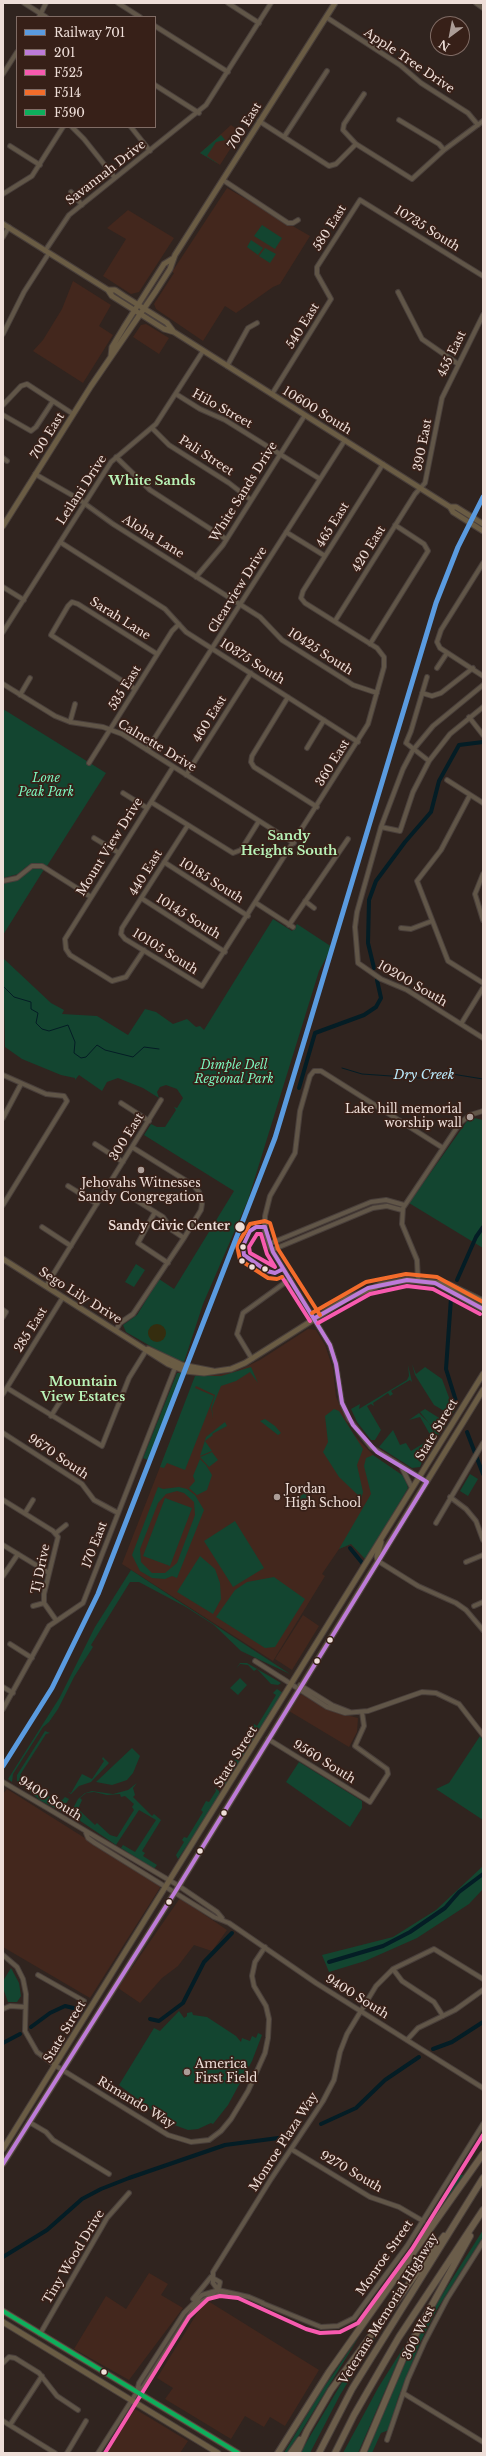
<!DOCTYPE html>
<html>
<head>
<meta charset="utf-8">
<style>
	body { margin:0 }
	#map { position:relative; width:486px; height:2456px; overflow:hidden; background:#30241f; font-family:"Libre Baskerville",serif }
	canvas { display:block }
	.frame { position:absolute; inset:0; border:4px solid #eeded8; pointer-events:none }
	.legend { position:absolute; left:16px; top:16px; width:140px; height:112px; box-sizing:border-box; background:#372018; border:1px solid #806c65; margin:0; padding:5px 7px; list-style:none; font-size:12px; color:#eeded8 }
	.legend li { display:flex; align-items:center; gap:8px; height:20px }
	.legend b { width:20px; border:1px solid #806c65 }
	.north { position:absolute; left:430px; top:16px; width:40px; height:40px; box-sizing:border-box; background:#372018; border:1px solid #806c65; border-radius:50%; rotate:212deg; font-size:11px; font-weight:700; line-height:16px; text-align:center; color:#eeded8 }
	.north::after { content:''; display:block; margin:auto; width:14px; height:18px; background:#ac9d97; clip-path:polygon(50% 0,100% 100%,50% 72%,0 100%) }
</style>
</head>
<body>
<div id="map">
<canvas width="486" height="2456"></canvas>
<div class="frame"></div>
<ul class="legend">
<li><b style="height:5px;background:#5a9be0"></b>Railway 701</li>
<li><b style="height:5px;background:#bd7bd9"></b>201</li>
<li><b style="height:5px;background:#f75aaf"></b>F525</li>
<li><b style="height:5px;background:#f36c2b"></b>F514</li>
<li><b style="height:5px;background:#0daf5c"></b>F590</li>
</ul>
<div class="north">N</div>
</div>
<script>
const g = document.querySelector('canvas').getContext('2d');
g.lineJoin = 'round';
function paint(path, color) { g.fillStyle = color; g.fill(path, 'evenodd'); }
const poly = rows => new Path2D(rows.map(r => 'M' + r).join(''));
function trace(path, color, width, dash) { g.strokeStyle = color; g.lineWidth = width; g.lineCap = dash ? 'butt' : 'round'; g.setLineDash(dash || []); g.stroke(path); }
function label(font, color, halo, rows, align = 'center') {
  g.font = font + ' "Libre Baskerville",serif'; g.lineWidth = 3.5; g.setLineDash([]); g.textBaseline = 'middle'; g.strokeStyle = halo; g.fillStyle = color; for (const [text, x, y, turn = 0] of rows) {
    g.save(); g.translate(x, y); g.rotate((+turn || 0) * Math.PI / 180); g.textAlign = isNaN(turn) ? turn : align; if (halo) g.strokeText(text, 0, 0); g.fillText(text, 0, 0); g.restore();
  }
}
paint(poly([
	[231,125,241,132,220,165,200,153],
	[227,188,310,236,280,284,273,287,236,313,225,306,203,341,156,309,154,304,174,273,172,272],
	[128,210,174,238,139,292,131,294,103,276,126,239,107,228],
	[73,281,111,305,99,326,113,335,83,383,33,351,43,340,62,309],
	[146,324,169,338,159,354,133,337,141,325],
	[308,1329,316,1330,325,1345,333,1369,336,1397,352,1433,375,1457,398,1472,408,1488,366,1560,351,1544,339,1549,322,1574,325,1576,273,1661,122,1564,196,1375,218,1375,239,1370,260,1360],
	[303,1615,319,1626,292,1670,275,1659],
	[301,1694,335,1712,358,1718,357,1732,349,1747,289,1711],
	[7,1789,161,1886,90,1998,3,1947,3,1794],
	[180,1898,227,1930,212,1951,194,1945,178,1966,162,1978,140,2003,118,1988],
	[149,2273,168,2284,161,2295,183,2308,129,2380,74,2349,106,2296,126,2309],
	[208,2301,319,2370,285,2426,270,2417,264,2427,245,2416,231,2439,165,2399,173,2388,157,2378,201,2307],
	[135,2409,188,2441,180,2453,106,2453,131,2412]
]), '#43271d');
paint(poly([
	[221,135,225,140,216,142,207,156,220,165,200,153],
	[262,225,282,238,275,249,254,236],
	[251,240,263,248,258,255,247,247],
	[265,248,276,254,270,263,259,256],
	[3,709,106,773,47,866,36,863,26,867,18,874,3,878],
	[40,867,44,869,43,871,3,935,3,882,11,882,33,868],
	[273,919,292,931,297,924,332,947,319,971,248,1200,203,1304,184,1362,173,1359,126,1332,123,1325,137,1315,159,1279,174,1289,234,1191,144,1135,151,1124,157,1127,165,1127,176,1110,174,1107,177,1108,183,1098,177,1089,166,1085,160,1087,157,1092,159,1098,143,1088,118,1078,107,1082,102,1091,79,1075,75,1080,75,1078,61,1075,22,1059,5,1047,3,958,51,1003,64,1010,62,1014,97,1016,128,1035,145,1009,156,1012,173,1024,187,1019,196,1027,200,1026,204,1030],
	[470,1117,483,1120,483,1248,409,1203],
	[136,1264,145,1270,134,1287,125,1282],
	[412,1364,416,1374,425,1367,442,1379,451,1403,456,1408,451,1415,434,1405,415,1375],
	[408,1365,412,1382,410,1380,391,1391,393,1394,390,1396,388,1393,373,1403,374,1406,371,1404,367,1406,381,1430,375,1440,371,1440,357,1422,351,1409,360,1404,359,1409,407,1380,409,1376],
	[251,1367,258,1383,250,1372,236,1381,221,1386,212,1408,213,1419,211,1407,215,1395,196,1386,195,1388,214,1396,185,1470,167,1463,164,1468,160,1467,195,1376,221,1376],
	[177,1373,182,1373,148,1460,143,1458],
	[334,1409,339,1411,363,1449,357,1465,363,1492,361,1500,360,1497,339,1477,323,1452,328,1442,325,1416],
	[425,1409,447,1423,425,1453,420,1467,412,1468,379,1447,393,1430,400,1445,406,1443,411,1451,432,1438,420,1417,409,1420,419,1413,429,1423,436,1437,433,1428,420,1412],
	[265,1419,275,1426,281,1433,278,1435,260,1421],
	[225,1422,227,1426,212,1434,213,1435,205,1441,212,1451,200,1456,206,1437],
	[212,1452,218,1460,209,1467,200,1457],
	[373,1455,405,1477,408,1488,366,1560,351,1544,339,1549,371,1494,364,1466,366,1458],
	[200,1459,206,1465,212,1475,207,1490,197,1495,189,1488,195,1481,193,1476],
	[470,1474,478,1479,468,1496,460,1491],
	[158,1487,163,1489,179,1487,187,1489,195,1495,204,1510,177,1578,172,1576,165,1579,152,1578,140,1571,132,1555],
	[177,1491,184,1493,194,1502,195,1515,177,1563,165,1573,152,1573,141,1562,140,1549,158,1503,166,1494],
	[304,1488,313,1499,301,1508,296,1499,305,1493],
	[165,1498,192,1508,170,1566,143,1556],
	[235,1521,264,1568,233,1587,204,1541],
	[200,1556,215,1569,220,1583,221,1599,213,1614,177,1592],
	[131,1570,290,1674,241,1651,214,1625,186,1607,139,1582,130,1582,91,1645,93,1647,74,1677,58,1709,49,1722,43,1727,13,1774,12,1782,8,1779,60,1697,95,1627],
	[274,1577,305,1599,275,1647,265,1648,216,1617,235,1590,247,1582],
	[240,1663,247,1663,281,1683,278,1685,271,1684,257,1669,254,1671,248,1665,240,1664,236,1669],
	[240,1678,247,1685,238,1695,230,1688],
	[277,1689,283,1693,261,1728,256,1729,253,1726,254,1724,257,1726,276,1695,273,1693],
	[45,1731,50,1733,46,1734,20,1775,24,1777,23,1780,59,1803,65,1797,69,1799,61,1811,41,1801,17,1781,17,1775],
	[250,1731,255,1734,255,1739,225,1785,222,1786,217,1783,221,1783,229,1771,226,1769,229,1765,231,1766,251,1735],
	[480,1736,483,1740,483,1820,436,1789,449,1783],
	[132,1748,140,1756,133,1773,127,1780,112,1785,96,1782],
	[103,1757,109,1763,91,1782,79,1786,71,1794,68,1792,71,1793,82,1774,92,1779,104,1761,102,1759],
	[299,1762,362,1801,362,1808,350,1827,286,1782],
	[137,1783,133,1788,135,1795,133,1797,152,1816,154,1814,161,1820,142,1851,145,1853,143,1856,157,1865,154,1869,121,1848,123,1845,135,1852,156,1820,139,1810,116,1845,70,1814,78,1799,85,1793,92,1791,113,1794,128,1790],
	[94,1792,107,1795,120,1794,121,1797,125,1796,134,1804,132,1807,134,1810,117,1837,110,1835,97,1823,95,1825,78,1809,82,1800,80,1798,86,1793],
	[215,1788,219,1791,220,1796,178,1859,176,1855,184,1842,182,1840,184,1837,187,1838,203,1812,201,1810,206,1801,209,1802,216,1791],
	[483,1866,483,1889,469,1904,417,1938,365,1961,329,1972,322,1955,393,1937,436,1910],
	[11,1968,19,1983,21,1996,17,2002,8,2002,3,1988,3,1981],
	[179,2011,184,2018,187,2016,187,2013,192,2012,193,2015,207,2017,236,2036,241,2042,242,2038,250,2041,252,2036,256,2038,258,2033,262,2035,252,2061,228,2105,213,2124,211,2123,198,2129,188,2130,169,2123,119,2085,154,2028,160,2031],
	[458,2175,464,2175,414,2243,454,2178],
	[483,2230,483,2237,436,2311,421,2341,398,2398,389,2430,381,2433,372,2453,367,2453,397,2380,428,2317],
	[388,2317,340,2395,310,2453,300,2453,344,2379],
	[360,2335,288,2453,284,2453,320,2393],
	[405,2345,358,2453,343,2453,378,2388]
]), '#134530');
paint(poly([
	'148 1333a9 9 0 1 1 18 0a9 9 0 1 1-18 0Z'
]), '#352d0f');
trace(poly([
	[3,986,14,997,31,1002,31,1009,38,1013,36,1023,42,1029,49,1031,68,1025,75,1042,74,1053,81,1058,86,1057,97,1045,105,1050,133,1057,144,1047,159,1049],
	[342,1068,362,1074,420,1078,452,1074,483,1079]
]), '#041d25', 1);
trace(poly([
	[374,968,368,943,369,900,376,881,405,842,431,812,439,781,459,745,483,742],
	[299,1088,315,1033,364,1015,376,1007,381,998,377,980],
	[457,1280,476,1237,483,1227],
	[451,1298,446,1369,456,1401],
	[467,1432,483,1474],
	[350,1548,363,1564],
	[329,1962,383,1946,410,1932,445,1908,459,1892,483,1874],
	[150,2019,159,2021,183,2003,204,1962,232,1933],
	[31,2027,50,2013,65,2006,82,2010],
	[3,2043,20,2034],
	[433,2049,452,2042,483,2022],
	[321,2124,356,2108,385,2080,419,2057],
	[3,2257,47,2230,82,2199,101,2189,129,2178,225,2145,286,2137]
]), '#041d25', 4);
const minor = poly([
	[24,3,46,17],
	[118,3,140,17],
	[228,3,259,23],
	[476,3,483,8],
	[39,17,46,3],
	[326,17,400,65,421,83,468,113,478,125],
	[155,26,228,72],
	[3,74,17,52],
	[155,85,199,113],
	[364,94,344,124,343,130,356,144,412,179,444,150,483,121],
	[399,120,439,144,444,150],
	[259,121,329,166,336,164,356,144],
	[72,127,84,139,115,178],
	[131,127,150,151],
	[284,137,327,71],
	[10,146,40,165],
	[223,180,288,223,293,223,298,220],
	[71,192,82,205],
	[3,194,32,176,63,127],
	[3,237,9,227],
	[45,251,69,215,206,105,271,3],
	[398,292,422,339,458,364],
	[3,334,24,292,49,253],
	[227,366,248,328,257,323],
	[176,394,200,409,225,420,320,479],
	[272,394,331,299,317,274,317,267,360,200,483,276],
	[3,405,21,386,27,384,73,414],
	[3,415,31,431,36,427,53,401],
	[152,428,169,445,229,483,251,500],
	[116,457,150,490,226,539],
	[3,458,7,461],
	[35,474,77,498,113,524,260,617,282,640,353,685,377,693],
	[286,532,325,556],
	[60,542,165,609,186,632,358,742],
	[483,563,441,630,437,642,440,648,483,676],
	[196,577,223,545,305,415],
	[3,587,24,600],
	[335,621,415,494,425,483,442,398,483,315],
	[3,632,111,462,156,424,203,351],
	[370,644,428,551,424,544,395,525],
	[437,668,447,653],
	[427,677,411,731,406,743,429,761],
	[3,684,55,716,70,722,103,727,122,734,294,843],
	[483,685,433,726,413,750,403,769,381,827,357,912,355,927,358,963,381,979,407,990,483,1038],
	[135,689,51,635,68,606,72,602,78,604,157,654],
	[422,693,432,696,441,693,473,668],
	[20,695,30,678],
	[288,697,252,756,251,762,254,767,317,807],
	[469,717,483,735],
	[70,722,75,704],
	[307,748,324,720],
	[147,750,345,440],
	[89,763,172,631,179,624],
	[186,775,251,673],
	[447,780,483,803],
	[123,793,147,808],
	[470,795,441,850,417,881,448,961,483,983],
	[151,802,233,853,241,850,259,821],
	[188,825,122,928,121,934,125,939,202,986,368,724,384,667,384,657,377,648,305,603,301,598,303,591,383,464],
	[381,827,400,831,413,792,429,761,450,734,483,707],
	[94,838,119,853],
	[164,862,248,916],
	[483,874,475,894,483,920],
	[3,881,17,878,32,866,42,866,91,897],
	[141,898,225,952],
	[305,901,314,908],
	[256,903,293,927],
	[289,925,348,839],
	[401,928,411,929,432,921],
	[144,950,126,977,112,981,70,955,66,949,65,939,173,767],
	[461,1024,483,988],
	[3,1075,46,1094,64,1096,67,1101,3,1205],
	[121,1103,149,1121],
	[3,1118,21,1084],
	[95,1144,123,1162],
	[68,1186,97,1204],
	[131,1197,163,1217,172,1230,184,1238],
	[155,1212,138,1243,168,1263],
	[42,1227,71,1246],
	[269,1244,371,1202,386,1200,404,1205],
	[272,1250,373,1208,387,1206,402,1210],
	[418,1280,417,1260,402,1224,403,1208,460,1123,470,1115,483,1111],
	[46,1286,161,1100],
	[3,1310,6,1312,3,1317],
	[116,1330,120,1323,133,1314,184,1238,201,1210,202,1204,199,1192,193,1185,132,1147],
	[252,1359,237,1334,243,1313,290,1279],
	[7,1388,102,1446,129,1378,147,1349],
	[3,1394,63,1297],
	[51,1416,63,1397],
	[3,1433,82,1484,94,1500,118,1513],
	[402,1468,412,1488],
	[427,1482,371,1447,349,1419,342,1403,336,1364,330,1345,270,1247,265,1231,265,1216,270,1196,295,1153,300,1111,310,1076,314,1071,321,1071,443,1148],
	[450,1497,466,1509,476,1521,483,1540],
	[3,1500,53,1531,58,1537,44,1594,44,1603,56,1620],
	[25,1513,33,1500],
	[436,1523,483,1443],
	[56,1533,66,1525],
	[3,1545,49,1573],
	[378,1561,418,1586,456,1603,466,1610,483,1630],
	[466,1562,483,1555],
	[3,1576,18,1554],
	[33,1606,44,1603],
	[474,1606,483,1602],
	[10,1644,32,1658],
	[255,1661,327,1707,345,1713,368,1711,422,1692,436,1693,459,1704,483,1735],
	[300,1685,332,1705,350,1712],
	[3,1687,13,1693],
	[3,1709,49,1626,83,1603,175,1368],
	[268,1739,370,1802,388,1774,387,1769,355,1746,364,1726,362,1712],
	[3,1782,179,1886,217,1912,222,1918],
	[86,1833,88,1838,95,1843,214,1917,229,1923,316,1983,483,2088],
	[3,1955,17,1967,23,1979,26,1994,25,2031,37,2052,56,2066,168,2135,191,2142,209,2140,221,2131,231,2119,248,2091,265,2053,268,2038,269,2019,266,2006,254,1986,252,1976,255,1962,265,1947],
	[393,1969,402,1981,434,2002,443,2016],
	[38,1975,84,2001],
	[3,2009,10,2006,25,2007],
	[407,2040,418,2028,455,2010,483,1990],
	[29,2122,46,2132,53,2140,109,2174],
	[291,2149,370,2197,399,2207,423,2221],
	[211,2277,220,2282,218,2291],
	[193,2299,211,2277],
	[262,2303,321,2327,338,2326,354,2318,407,2246,483,2124],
	[263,2303,249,2297,218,2290,213,2283,213,2272,271,2179,323,2101,334,2080,340,2052,347,2034,376,1986,393,1969,434,1949,483,1979],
	[40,2334,107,2218,129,2193],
	[3,2363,9,2357,15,2358,39,2373,57,2396,78,2410],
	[137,2392,143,2387,196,2305,211,2296,226,2294],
	[403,2393,483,2442],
	[3,2421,55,2453],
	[10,2425,42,2376],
	[387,2440,408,2379,425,2341,447,2299,483,2242],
	[67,2453,86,2421],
	[98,2453,137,2392,139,2383,184,2313,202,2295,219,2290]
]);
const major = poly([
	[3,224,108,290,112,296,164,329,174,332,450,507,453,512,483,531],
	[108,290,115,290,124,296,167,323,173,331],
	[111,356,112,347,124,327,164,264,172,259],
	[450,507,456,507,483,524],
	[3,526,91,386,156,291,170,269,175,255,335,3],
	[3,1259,168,1364,185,1371,204,1373,231,1369,245,1363,346,1299,380,1285,407,1280,448,1284,483,1301],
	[440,1285,483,1309],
	[148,1349,182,1365,213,1371],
	[378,1561,377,1556,381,1542],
	[3,2149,483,1374],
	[3,2164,175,1892,483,1390],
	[3,2311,238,2453],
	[3,2322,218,2453]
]);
const highway = poly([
	[278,2453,329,2372,483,2154],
	[291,2453,300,2440],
	[297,2453,307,2431,331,2390,444,2236],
	[319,2453,352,2389,483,2178],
	[335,2453,354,2415,399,2337,483,2210],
	[363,2453,405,2354,470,2236]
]);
trace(minor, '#493f3b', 6);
trace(major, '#493f3b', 7);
trace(highway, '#493f3b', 8);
trace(minor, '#615648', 4);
trace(major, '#6a5c44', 5);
trace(highway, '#6b5d4a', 6);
trace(poly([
	[265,1227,256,1227,250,1231,243,1246,244,1255,267,1271,275,1273,283,1269],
	[315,1318,368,1288,407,1280,435,1283,483,1309],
	[3,2164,175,1892,427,1482,377,1452,353,1425,342,1403,336,1364,330,1345,273,1252,265,1227]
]), '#bd7bd9', 4);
trace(poly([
	[257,1234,261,1234,267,1254,275,1267,250,1253,249,1247,257,1234],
	[282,1277,310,1321],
	[318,1323,370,1294,407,1286,433,1289,480,1314],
	[105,2453,189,2317,208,2299,220,2296,238,2298,306,2329,320,2333,340,2332,358,2323,412,2249,483,2135]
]), '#f75aaf', 4);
trace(poly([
	[282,1277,277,1279,268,1278,240,1260,237,1245,250,1224,265,1221,270,1223,278,1249,320,1315],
	[312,1313,366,1282,406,1274,437,1277,483,1302]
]), '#f36c2b', 4);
trace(poly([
	[3,2311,238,2453]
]), '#0daf5c', 4);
trace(poly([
	[3,1766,52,1688,98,1594,275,1138,436,603,458,547,483,497]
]), '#5a9be0', 5);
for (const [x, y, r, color] of [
	[470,1117,4,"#ac9d97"],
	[141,1170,4,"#ac9d97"],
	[240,1227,5.5,"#eeded8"],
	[243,1247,3.5,"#eeded8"],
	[242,1261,3.5,"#eeded8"],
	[252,1267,3.5,"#eeded8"],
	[265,1269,3.5,"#eeded8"],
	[277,1497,4,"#ac9d97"],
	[330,1640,3.5,"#eeded8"],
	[317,1661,3.5,"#eeded8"],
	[224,1813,3.5,"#eeded8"],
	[200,1851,3.5,"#eeded8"],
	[169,1902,3.5,"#eeded8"],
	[187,2072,4,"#ac9d97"],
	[104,2372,3.5,"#eeded8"]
]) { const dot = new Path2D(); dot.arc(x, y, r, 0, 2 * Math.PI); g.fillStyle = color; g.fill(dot); trace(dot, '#372018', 1.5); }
label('12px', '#eeded8', '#372018', [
	["Apple Tree Drive",409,61,34],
	["700 East",245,126,-58],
	["Savannah Drive",106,173,-38],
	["580 East",330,228,-58],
	["10735 South",427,229,32],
	["540 East",303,326,-58],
	["455 East",452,354,-64],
	["Hilo Street",222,409,29],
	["10600 South",317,411,32],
	["700 East",48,436,-58],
	["390 East",423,445,-79],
	["Pali Street",206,456,33],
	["Leilani Drive",82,490,-57],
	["White Sands Drive",244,492,-58],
	["465 East",333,525,-58],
	["Aloha Lane",153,537,32],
	["420 East",369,549,-58],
	["Clearview Drive",238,590,-58],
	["Sarah Lane",120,619,32],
	["10425 South",320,652,33],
	["10375 South",252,662,32],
	["535 East",125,688,-58],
	["460 East",210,719,-58],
	["Calnette Drive",157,746,31],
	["360 East",333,763,-58],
	["Mount View Drive",110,847,-58],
	["440 East",146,873,-58],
	["10185 South",211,881,32],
	["10145 South",188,917,32],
	["10105 South",165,952,32],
	["10200 South",412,984,30],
	["300 East",127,1137,-58],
	["Sego Lily Drive",80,1296,32],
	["285 East",31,1330,-58],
	["State Street",437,1430,-59],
	["9670 South",58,1457,34],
	["170 East",95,1545,-69],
	["Tj Drive",41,1569,-78],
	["State Street",236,1757,-58],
	["9560 South",324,1762,32],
	["9400 South",50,1799,32],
	["9400 South",357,1997,32],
	["State Street",65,2032,-59],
	["Rimando Way",136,2103,31],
	["Monroe Plaza Way",284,2142,-57],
	["9270 South",351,2172,30],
	["Tiny Wood Drive",74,2257,-59],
	["Monroe Street",385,2258,-55],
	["Veterans Memorial Highway",389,2309,-58],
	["300 West",419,2333,-64]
]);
label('italic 12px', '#7af6be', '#372018', [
	["Lone",46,779],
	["Peak Park",46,793],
	["Dimple Dell",234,1066],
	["Regional Park",234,1080]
]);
label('12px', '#eeded8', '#372018', [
	["Lake hill memorial",462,1110,"right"],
	["worship wall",462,1124,"right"],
	["Jehovahs Witnesses",141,1184,"center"],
	["Sandy Congregation",141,1198,"center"],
	["Jordan",285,1490],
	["High School",285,1504],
	["America",195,2065],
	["First Field",195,2079]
], 'left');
label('bold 12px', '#eeded8', '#372018', [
	["Sandy Civic Center",230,1227]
], 'right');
label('bold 13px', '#b8f3b8', '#372018', [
	["White Sands",152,481],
	["Sandy",289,836],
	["Heights South",289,851],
	["Mountain",83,1382],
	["View Estates",83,1397]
]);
label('italic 13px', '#baeafb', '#372018', [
	["Dry Creek",424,1075]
]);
</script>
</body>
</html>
